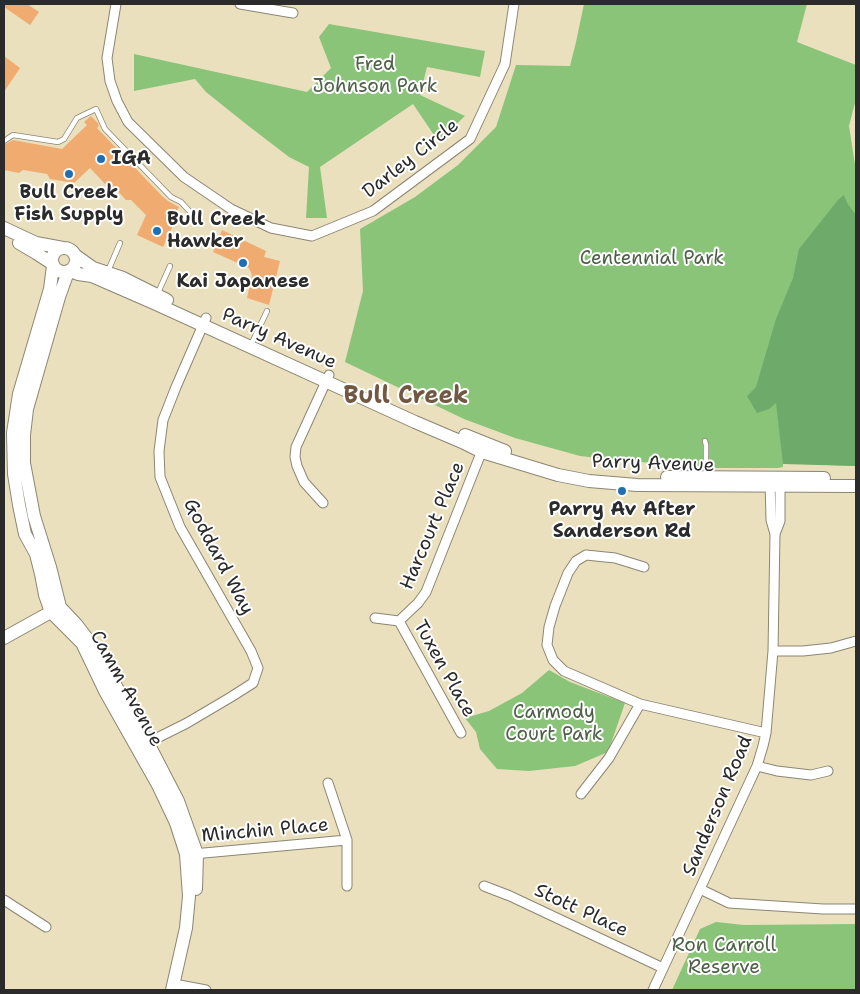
<!DOCTYPE html>
<html>
<head>
<meta charset="utf-8">
<style>
	body { margin:0 }
	#map { position:relative; width:860px; height:994px; overflow:hidden; background:#ebe0bd; font-family:"Shantell Sans",sans-serif }
	canvas { display:block }
	.frame { position:absolute; inset:0; border:5px solid #2b2b2b; pointer-events:none }
</style>
</head>
<body>
<div id="map">
<canvas width="860" height="994"></canvas>
<div class="frame"></div>
</div>
<script>
const g = document.querySelector('canvas').getContext('2d');
g.lineJoin = 'round';
function paint(path, color) { g.fillStyle = color; g.fill(path, 'evenodd'); }
const poly = rows => new Path2D(rows.map(r => 'M' + r).join(''));
function trace(path, color, width, dash) { g.strokeStyle = color; g.lineWidth = width; g.lineCap = dash ? 'butt' : 'round'; g.setLineDash(dash || []); g.stroke(path); }
function label(font, color, halo, rows, align = 'center') {
  g.font = font + ' "Shantell Sans",sans-serif'; g.lineWidth = 4; g.setLineDash([]); g.textBaseline = 'middle'; g.strokeStyle = halo; g.fillStyle = color; for (const [text, x, y, turn = 0] of rows) {
    g.save(); g.translate(x, y); g.rotate((+turn || 0) * Math.PI / 180); g.textAlign = isNaN(turn) ? turn : align; if (halo) g.strokeText(text, 0, 0); g.fillText(text, 0, 0); g.restore();
  }
}
paint(poly([
	[584,4,807,4,797,42,856,65,856,99,849,126,856,171,856,466,802,464,783,464,783,467,778,468,713,468,713,466,699,466,624,461,580,456,515,438,464,419,345,362,363,291,360,229,415,197,458,165,496,127,516,65,570,66,576,42],
	[329,24,485,51,480,77,427,67,420,95,465,116,438,141,413,104,320,167,327,218,306,218,309,167,289,157,246,124,206,92,195,79,134,91,134,54,307,92,331,68,319,37],
	[549,670,570,682,625,703,608,752,575,766,529,771,497,769,480,749,476,732,465,718,489,711,522,693],
	[716,922,744,925,856,924,856,990,672,990,700,929]
]), '#89c479');
paint(poly([
	[844,195,847,203,856,215,856,466,783,464,776,403,769,409,757,413,747,396,756,387,776,319,793,278,799,249,838,200]
]), '#6eaa69');
paint(poly([
	[4,4,27,4,39,12,30,25,4,7],
	[4,56,20,68,4,92],
	[91,116,98,123,99,126,97,128,163,197,168,201,179,207,175,216,177,217,163,247,137,235,146,215,131,200,126,200,115,188,109,188,90,168,74,183,50,179,47,174,23,170,19,173,4,170,4,145,13,140,62,149,87,125,84,122],
	[222,230,266,251,264,257,280,261,269,305,247,298,252,275,249,268,213,252]
]), '#efab70');
const lane = poly([
	[4,141,13,135,58,142,64,139,77,118,96,109,105,129,171,197,181,202,193,215],
	[108,271,120,243],
	[157,295,170,266],
	[251,345,267,311],
	[705,441,706,445,706,475]
]);
const street = poly([
	[116,4,107,58,110,81,117,101,128,122,184,177,231,209,271,228,312,236,373,211,470,139,505,64,514,4],
	[240,4,293,13],
	[770,480,771,520,775,534],
	[323,503,304,482,297,466,295,457,296,447,329,375],
	[644,567,615,558,586,555,576,561,568,573,555,606,549,627,547,645,553,660,564,671,640,704,766,733],
	[375,618,399,621,418,603,426,592,483,448],
	[399,621,461,733],
	[773,651,803,651,831,648,856,641],
	[143,745,187,723,231,697,253,683,258,668,251,651,180,527,160,477,159,451,163,420,176,387,206,318],
	[757,766,777,771,811,775,828,771],
	[328,783,347,840,347,886],
	[581,794,609,758,640,704],
	[193,854,347,840],
	[484,886,510,896,663,968],
	[700,889,729,903,823,909,856,909],
	[4,900,46,927],
	[174,984,206,990],
	[653,990,757,766,763,746,766,733,773,651,775,534,780,521,780,481]
]);
const secondary = poly([
	[4,228,36,243,63,248],
	[19,243,36,253,53,264],
	'52 260a12 12 0 1 1 24 0a12 12 0 1 1-24 0Z',
	[75,255,93,268,123,278,167,300],
	[53,266,50,289,19,394,13,433,14,474,19,505,25,534,36,554,41,574,45,595,51,612,82,643,105,691,158,785,176,823,186,854,189,896,186,928,172,990],
	[70,271,78,274,92,276,154,303,415,422,462,442,482,452,558,475,589,481,637,485,856,486],
	[68,272,59,297,27,409,24,435,24,463,34,516,50,567,60,607,76,624,95,649,148,743,178,801,197,854,196,889],
	[465,435,505,451],
	[667,477,824,478],
	[4,638,58,608]
]);
trace(lane, '#8b8674', 6);
trace(street, '#8b8674', 11);
trace(secondary, '#8b8674', 14);
trace(lane, '#fff', 4.5);
trace(street, '#fff', 9);
trace(secondary, '#fff', 12);
for (const [x, y, r, color] of [
	[101,159,5,"#1f6fb2"],
	[69,174,5,"#1f6fb2"],
	[157,231,5,"#1f6fb2"],
	[243,263,5,"#1f6fb2"],
	[622,491,5,"#1f6fb2"]
]) { const dot = new Path2D(); dot.arc(x, y, r, 0, 2 * Math.PI); g.fillStyle = color; g.fill(dot); trace(dot, '#fff', 2); }
label('19px', '#4c6146', '#fff', [
	["Fred",375,65],
	["Johnson Park",375,87],
	["Centennial Park",652,259],
	["Carmody",554,713],
	["Court Park",554,735],
	["Ron Carroll",724,946],
	["Reserve",724,968]
]);
label('bold 19px', '#2b2b2b', '#fff', [
	["IGA",111,159,"left"],
	["Bull Creek",69,193],
	["Fish Supply",69,215],
	["Bull Creek",167,220,"left"],
	["Hawker",167,242,"left"],
	["Kai Japanese",243,282],
	["Parry Av After",622,510],
	["Sanderson Rd",622,532]
]);
label('19px', '#2b2b2b', '#fff', [
	["Darley Circle",411,159,-38],
	["Parry Avenue",279,339,24],
	["Parry Avenue",653,464,2],
	["Harcourt Place",433,526,-67],
	["Goddard Way",218,557,62],
	["Tuxen Place",444,669,61],
	["Camm Avenue",126,689,61],
	["Sanderson Road",718,806,-67],
	["Minchin Place",265,831,-5],
	["Stott Place",581,911,25]
]);
label('bold 24px', '#705843', '#fff', [
	["Bull Creek",406,397]
]);
</script>
</body>
</html>
